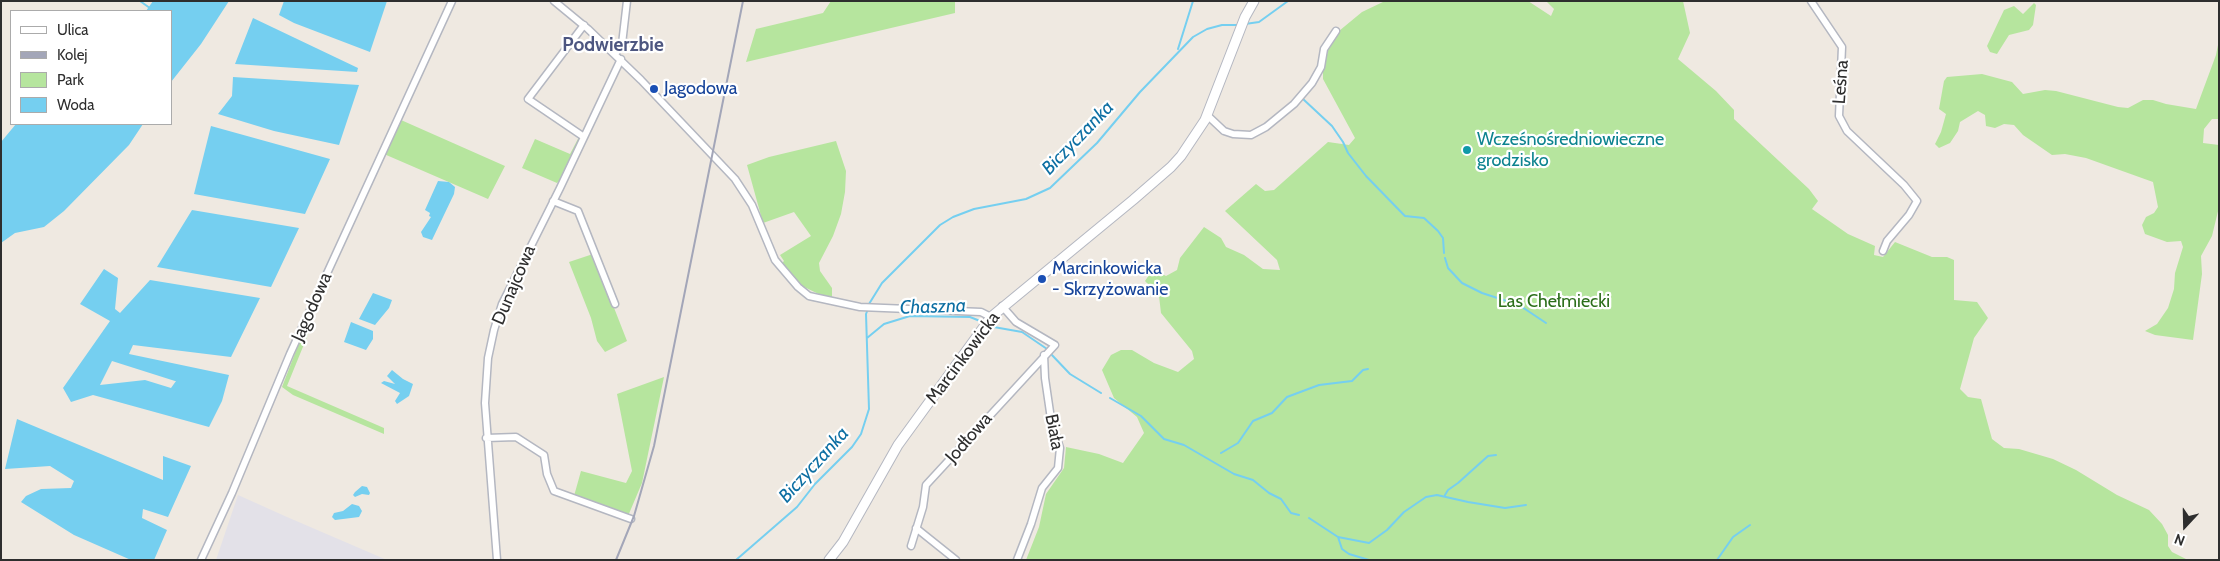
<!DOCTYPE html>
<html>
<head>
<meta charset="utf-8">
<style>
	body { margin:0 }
	#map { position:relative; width:2220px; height:561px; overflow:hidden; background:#efe9e1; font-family:Cabin,sans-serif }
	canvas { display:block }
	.frame { position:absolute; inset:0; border:2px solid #2e2e2e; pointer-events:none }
	.legend { position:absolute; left:10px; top:10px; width:162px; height:115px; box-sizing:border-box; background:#fff; border:1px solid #ababab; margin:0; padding:6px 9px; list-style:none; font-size:15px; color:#2e2e2e }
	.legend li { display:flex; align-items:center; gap:10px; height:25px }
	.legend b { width:25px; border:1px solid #ababab }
	.north { position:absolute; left:2160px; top:501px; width:50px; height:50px; -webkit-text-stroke:4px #fff; paint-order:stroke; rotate:201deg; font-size:14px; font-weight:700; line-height:20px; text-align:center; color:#2e2e2e }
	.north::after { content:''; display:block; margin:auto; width:18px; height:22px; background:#2e2e2e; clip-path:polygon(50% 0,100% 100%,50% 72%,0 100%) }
</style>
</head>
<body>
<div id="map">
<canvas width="2220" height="561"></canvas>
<div class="frame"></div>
<ul class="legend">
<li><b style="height:6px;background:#fff"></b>Ulica</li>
<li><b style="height:6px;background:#a3a6b8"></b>Kolej</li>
<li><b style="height:14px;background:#b6e59e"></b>Park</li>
<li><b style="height:14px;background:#75cff0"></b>Woda</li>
</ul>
<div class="north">N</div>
</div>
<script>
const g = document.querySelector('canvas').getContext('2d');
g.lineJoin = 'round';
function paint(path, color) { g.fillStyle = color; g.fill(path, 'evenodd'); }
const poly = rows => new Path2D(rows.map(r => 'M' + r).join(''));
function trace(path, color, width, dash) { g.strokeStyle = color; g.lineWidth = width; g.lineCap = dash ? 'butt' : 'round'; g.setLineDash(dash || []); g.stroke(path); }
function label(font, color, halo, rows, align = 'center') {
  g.font = font + ' Cabin,sans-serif'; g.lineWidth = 4.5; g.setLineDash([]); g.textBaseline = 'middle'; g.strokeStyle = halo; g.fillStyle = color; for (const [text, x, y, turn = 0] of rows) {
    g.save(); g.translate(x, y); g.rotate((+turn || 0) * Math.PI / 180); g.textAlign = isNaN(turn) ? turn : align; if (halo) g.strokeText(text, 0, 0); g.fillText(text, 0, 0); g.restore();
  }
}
paint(poly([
	[238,495,287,517,387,560,216,560]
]), '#e3e1e8');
paint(poly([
	[831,1,953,1,955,2,955,13,746,62,756,29,823,13],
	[1385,1,1528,1,1551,16,1554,9,1546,1,1683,1,1690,33,1678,59,1716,91,1734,110,1734,119,1809,189,1818,201,1812,209,1848,234,1875,246,1874,255,1883,257,1895,242,1932,257,1947,257,1954,260,1954,300,1977,302,1988,318,1974,338,1960,389,1968,397,1981,399,1992,439,2004,448,2019,449,2053,459,2076,470,2117,495,2149,510,2162,524,2168,535,2168,546,2172,552,2188,560,1026,560,1039,527,1046,494,1064,468,1066,447,1099,454,1123,463,1144,433,1137,417,1114,398,1102,370,1111,355,1121,350,1132,350,1154,363,1178,372,1194,359,1192,351,1161,313,1159,296,1145,281,1153,269,1166,276,1177,270,1180,258,1204,227,1221,238,1226,247,1244,255,1263,269,1280,270,1277,260,1225,211,1256,184,1265,191,1274,190,1328,142,1349,145,1355,138,1323,79,1323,69,1329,47,1339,31,1362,12],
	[2034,3,2036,5,2033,25,2029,30,2009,35,1997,54,1990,52,1987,46,2004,10,2014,6,2023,14],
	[2219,40,2219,119,2212,119,2204,129,2203,143,2219,145,2219,207,2212,236,2201,256,2202,274,2193,340,2155,335,2145,331,2157,324,2168,308,2174,289,2175,273,2183,247,2181,241,2167,242,2145,234,2142,225,2146,217,2154,213,2158,207,2153,182,2086,158,2065,154,2052,155,2023,135,2014,125,2004,124,1995,128,1986,126,1985,115,1978,111,1960,122,1958,131,1950,143,1939,148,1935,144,1941,132,1946,114,1939,109,1944,81,1947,77,1982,74,2012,82,2023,94,2045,90,2056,91,2118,107,2128,108,2143,100,2153,100,2166,104,2196,109,2216,55],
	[401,120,505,166,488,199,384,154],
	[580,135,581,140,560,180,557,183,522,168,535,139,570,154],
	[836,141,846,171,845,192,841,214,833,236,819,263,820,271,832,288,832,298,827,298,802,286,782,263,784,261,780,255,811,236,794,212,763,223,747,165,769,157],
	[593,254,627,341,605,352,597,341,591,318,569,262],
	[304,330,309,332,287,386,384,428,384,434,293,395,282,387],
	[664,377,642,483,628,516,574,496,581,471,626,483,632,471,617,394]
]), '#b6e59e');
paint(poly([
	[153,1,229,1,201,44,171,82,171,11,146,11],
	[284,1,387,1,370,52,294,23,279,15],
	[253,18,358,68,357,72,235,64],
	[233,77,359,85,339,145,274,131,218,114,232,96],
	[16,124,143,124,129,145,64,211,44,227,15,233,1,243,1,142],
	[211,126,330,159,305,214,194,194],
	[438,181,449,182,455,187,454,194,432,240,423,237,421,232,431,217,429,216,430,213,425,210],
	[192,210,299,228,271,287,157,267],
	[104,269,118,278,115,309,120,313,150,280,260,298,231,357,133,345,129,354,229,375,222,401,209,427,93,395,71,402,63,388,110,321,80,304],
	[112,361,175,381,176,381,171,388,145,380,100,385],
	[373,293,392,300,389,308,375,325,359,319],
	[351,322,373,331,373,339,366,350,344,342],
	[392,370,403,379,413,384,409,396,397,404,395,401,400,393,381,383,384,381,395,384,387,376],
	[17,419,163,480,163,456,191,466,168,517,143,509,142,518,167,530,154,560,131,560,74,535,21,502,26,496,41,489,71,488,74,481,50,466,5,469],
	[362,486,367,487,370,493,369,495,362,494,355,497,353,495,355,492],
	[352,504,359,506,362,511,359,517,335,520,332,517,334,513,343,511]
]), '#75cff0');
trace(poly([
	[140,1,154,11],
	[1245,24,1259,22,1288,1],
	[1178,49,1193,1],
	[1303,99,1332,126,1343,142,1348,153,1366,176,1402,213,1405,216,1424,218,1438,231,1443,238,1444,253],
	[1445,258,1448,268,1462,283,1482,293,1519,305,1546,323],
	[869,304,882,283,940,225,953,217,974,209,1026,199,1050,188,1097,143,1140,92,1193,37,1207,29,1222,25,1238,25],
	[988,326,1022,332,1047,349],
	[867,338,884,324,910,316,970,317,985,323],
	[1050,353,1070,374,1101,393],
	[1110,398,1141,416,1164,439,1184,445,1234,474,1253,480,1269,493,1281,499,1291,513,1299,515],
	[1221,453,1238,443,1253,421,1272,413,1287,397,1319,385,1352,381,1363,370,1368,369],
	[1445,495,1448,490,1458,483,1488,456,1496,455],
	[1309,518,1338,537,1342,549,1349,554,1369,560],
	[1338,537,1369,543,1387,530,1404,512,1426,497,1437,495,1468,502,1505,508,1526,505],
	[736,560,797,507,815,484,852,447,861,434,869,409,866,314,868,309],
	[1717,560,1733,537,1750,525]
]), '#75cff0', 2);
const street = poly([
	[554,1,588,29,641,80,735,179,752,205,775,260,798,287,809,296,860,307,981,312,991,317],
	[1811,1,1842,47,1839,116,1847,131,1904,185,1917,201,1909,215,1887,241,1883,251],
	[584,25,528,99,584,137],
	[615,54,622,44,627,1],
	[1207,115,1224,131,1233,134,1251,135,1266,127,1294,104,1312,83,1321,67,1324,49,1336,31],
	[553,201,578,211,615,304],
	[486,438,516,437,544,455,547,474,554,491,631,519],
	[916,528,956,560],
	[911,546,923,507,926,485,1055,345,1016,322,1002,306],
	[201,560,232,493,290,354,452,1],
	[497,560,485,403,488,358,494,330,502,304,560,188,621,59],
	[1017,560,1031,524,1042,488,1058,468,1060,448,1051,419,1045,378,1044,355]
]);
const secondary = poly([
	[829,560,843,542,898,445,991,317,1133,200,1171,167,1181,156,1205,120,1245,17,1254,1]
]);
trace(street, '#b4b7c1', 9);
trace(secondary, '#b4b7c1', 11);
trace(street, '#fff', 6);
trace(secondary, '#fff', 9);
trace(poly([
	[616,560,634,516,654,446,743,1]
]), '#a3a6b8', 2);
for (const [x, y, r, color] of [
	[654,89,5,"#1a4fb4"],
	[1467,150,5,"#0f9aa8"],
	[1042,279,5,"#1a4fb4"]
]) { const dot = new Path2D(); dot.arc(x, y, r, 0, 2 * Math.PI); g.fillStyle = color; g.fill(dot); trace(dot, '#fff', 2); }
label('18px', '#2e2e2e', '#fff', [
	["Leśna",1841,82,-86],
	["Dunajcowa",514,285,-67],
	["Jagodowa",312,307,-66],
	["Marcinkowicka",963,358,-53],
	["Biała",1054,432,79],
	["Jodłowa",969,438,-49]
]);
label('18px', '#164399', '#fff', [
	["Jagodowa",664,89],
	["Marcinkowicka",1052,269],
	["- Skrzyżowanie",1052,290]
], 'left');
label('18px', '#0d838f', '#fff', [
	["Wcześnośredniowieczne",1477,140],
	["grodzisko",1477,161]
], 'left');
label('18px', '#2c6e1b', '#fff', [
	["Las Chełmiecki",1554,302]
]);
label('bold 19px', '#4d5680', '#fff', [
	["Podwierzbie",613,45]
]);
label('italic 19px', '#0d6fa3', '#fff', [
	["Biczyczanka",1078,138,-46],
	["Chaszna",933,307,-2],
	["Biczyczanka",814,465,-48]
]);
</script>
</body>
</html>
